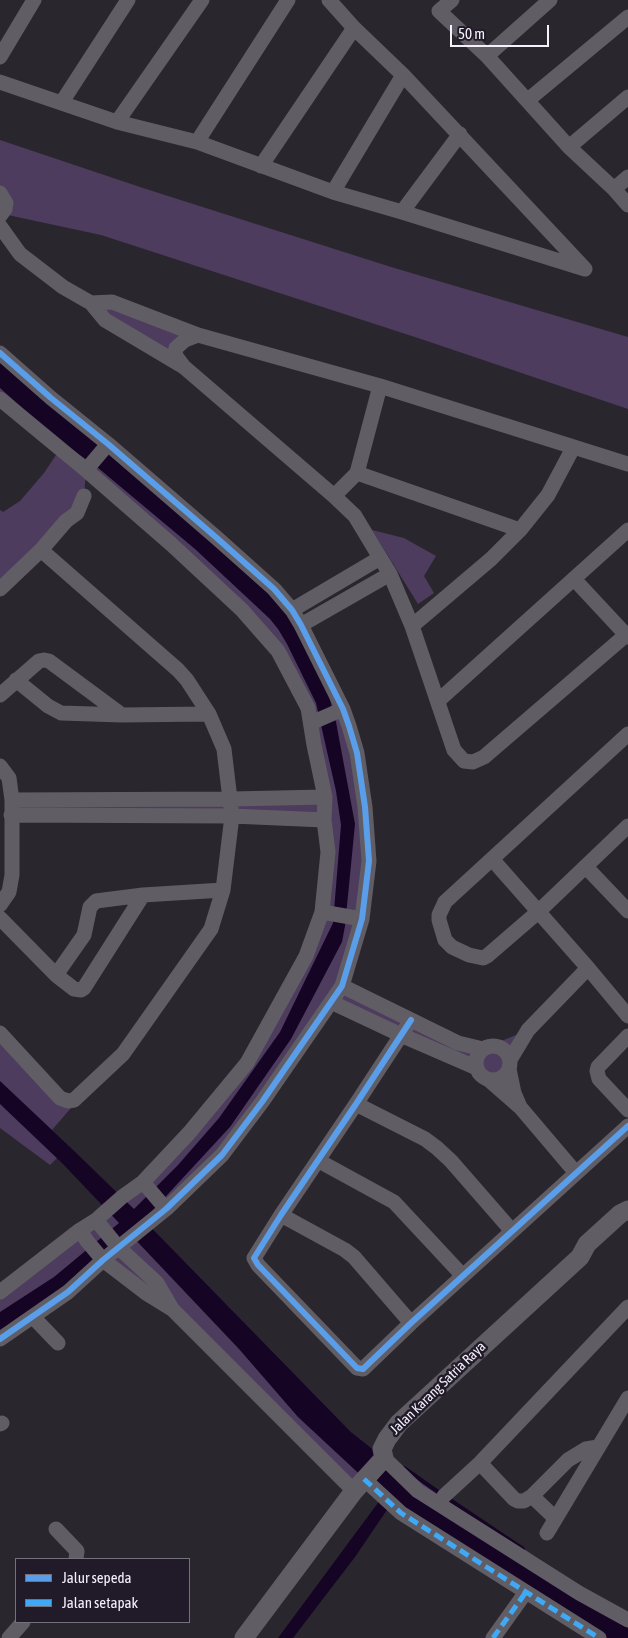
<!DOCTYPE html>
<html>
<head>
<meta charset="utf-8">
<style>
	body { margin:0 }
	#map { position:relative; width:628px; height:1638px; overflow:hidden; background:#2a262e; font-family:"Asap Condensed",sans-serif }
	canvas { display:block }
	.legend { position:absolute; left:15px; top:1558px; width:175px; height:65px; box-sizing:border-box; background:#211a28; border:1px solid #76707d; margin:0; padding:6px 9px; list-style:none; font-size:15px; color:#f6f1fc }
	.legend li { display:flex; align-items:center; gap:10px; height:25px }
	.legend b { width:25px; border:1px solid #76707d }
	.scale { position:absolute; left:450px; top:25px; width:99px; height:22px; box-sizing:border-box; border:2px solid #f6f1fc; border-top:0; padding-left:6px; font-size:15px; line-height:18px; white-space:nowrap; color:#f6f1fc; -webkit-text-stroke:4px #211a28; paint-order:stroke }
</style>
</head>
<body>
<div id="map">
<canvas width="628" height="1638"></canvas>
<ul class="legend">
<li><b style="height:6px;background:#5a9eea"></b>Jalur sepeda</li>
<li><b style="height:6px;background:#3fa9f5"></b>Jalan setapak</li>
</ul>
<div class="scale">50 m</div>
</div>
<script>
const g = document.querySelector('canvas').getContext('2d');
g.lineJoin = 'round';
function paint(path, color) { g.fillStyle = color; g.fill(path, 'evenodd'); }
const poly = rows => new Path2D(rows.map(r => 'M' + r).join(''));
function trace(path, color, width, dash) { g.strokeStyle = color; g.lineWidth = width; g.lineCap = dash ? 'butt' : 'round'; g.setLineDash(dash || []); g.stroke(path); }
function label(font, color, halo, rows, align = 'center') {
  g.font = font + ' "Asap Condensed",sans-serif'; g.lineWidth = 5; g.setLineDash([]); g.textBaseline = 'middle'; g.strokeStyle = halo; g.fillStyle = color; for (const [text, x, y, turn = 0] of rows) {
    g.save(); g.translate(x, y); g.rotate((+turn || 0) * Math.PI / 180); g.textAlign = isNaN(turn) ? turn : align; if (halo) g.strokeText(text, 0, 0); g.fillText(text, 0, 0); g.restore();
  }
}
paint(poly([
	[0,140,146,189,391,267,628,337,628,409,421,339,101,235,3,214,0,216],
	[91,303,198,335,175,355],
	[0,353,86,459,75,461,98,457,202,525,340,701,369,861,342,986,482,1049,528,1030,510,1060,514,1093,481,1075,477,1068,331,1002,262,1102,148,1224,351,1432,384,1458,402,1466,422,1481,533,1555,418,1491,354,1491,220,1356,103,1260,0,1339,0,1292,122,1197,247,1063,322,912,324,821,11,815,12,800,325,797,308,708,278,651,86,471,84,496,0,589,0,510,3,512,20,501,44,473,60,449,0,399],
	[372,530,404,538,436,556,424,576,434,593,418,604],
	[0,1033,71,1100,71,1108,52,1130,69,1146,50,1165,0,1128]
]), '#4d3c5e');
paint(poly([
	[0,358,270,594,290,618,329,696,336,722,355,824,345,926,342,942,291,1039,230,1127,144,1220,351,1432,384,1458,404,1479,628,1620,628,1638,599,1638,391,1504,355,1557,293,1638,278,1638,383,1496,298,1417,239,1349,130,1234,65,1286,0,1331,0,1312,54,1277,119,1223,63,1164,0,1104,0,1081,69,1146,134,1209,178,1165,219,1118,280,1032,333,923,341,825,336,791,316,703,287,644,278,629,270,619,195,549,97,467,58,440,0,388]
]), '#160425');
trace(poly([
	[404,1468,441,1494],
	[447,1498,523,1549]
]), '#160425', 4);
trace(poly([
	[329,0,354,28,403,75,584,268],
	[452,0,439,11,487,56,569,147,614,189,628,205],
	[487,56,550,0],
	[0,57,34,0],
	[0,82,117,122,197,142,333,192,402,212,585,269],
	[528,100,628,17],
	[62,102,128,0],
	[117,122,202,0],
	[197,142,288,0],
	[569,147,628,97],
	[261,166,354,28],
	[614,189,628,177],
	[333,192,403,75],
	[0,193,6,203,5,209,0,216],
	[402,212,460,134],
	[0,226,20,254,63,287,91,303,105,320,184,367,334,496,355,516,390,574,412,626,454,750,464,761,473,762,484,757,626,635],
	[91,303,112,302,198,335,380,386,628,464],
	[0,353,51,398,108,444,218,539,274,589,292,610,301,625,343,709,349,726,357,753,365,807,369,861,362,919,342,986,262,1102,222,1155,166,1209,103,1260,68,1292,0,1339],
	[184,367,175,355,176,348,185,340,198,335],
	[0,399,86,470,171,544,242,610,278,651,308,708,314,745,325,797,324,820,328,852,322,912,306,956,247,1063,189,1133,143,1182,122,1197,96,1220,80,1230,0,1292],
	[86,470,108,444],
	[357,473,520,530],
	[334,496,357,473,380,386],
	[574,579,628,637],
	[0,589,41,550,66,521,77,513,84,496],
	[292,610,380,558],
	[301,625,390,574],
	[412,626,491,559,520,530,548,495,573,448],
	[16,680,48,706,61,713,122,715,209,714],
	[0,695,39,661,44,660,49,661,122,715],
	[438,701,628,530],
	[311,723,343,709],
	[628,734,445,902,439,915,439,920,445,940,452,947,469,955,483,958,487,956,538,912,628,826],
	[0,766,9,778,12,800,12,875,9,892,0,905],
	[12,800,231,799,325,797],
	[11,815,232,816,324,820],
	[492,859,588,968,628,1016],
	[586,867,628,911],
	[322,912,362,919],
	[0,918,56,975,74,989,81,990,84,988,143,895],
	[56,975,84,935,90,907,96,901,143,895,223,890],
	[342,986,458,1043,483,1049],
	[331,1002,401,1035,477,1068],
	[411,1020,356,1104,281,1215,254,1258,258,1265,357,1368,363,1369,411,1323,628,1126],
	[0,1033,60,1098,68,1101,74,1100,123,1054,211,929,223,890,232,816,224,749,209,714,187,680,178,670,41,550],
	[628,1036,598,1067,597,1071,599,1079,628,1110],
	'476 1063a17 17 0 1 1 34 0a17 17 0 1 1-34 0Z',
	[510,1060,528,1030,588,968],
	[509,1069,514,1093,520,1107],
	[488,1079,520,1107,576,1173],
	[356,1104,425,1139,437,1148,451,1161,512,1231],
	[319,1161,394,1202,463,1276],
	[143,1182,166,1209],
	[281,1215,345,1250,354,1257,411,1323],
	[96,1220,118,1247,157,1283,171,1307],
	[80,1230,87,1241,103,1260,146,1293,172,1309,354,1491],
	[33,1317,58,1343],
	[0,1424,2,1423],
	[384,1458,418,1491,579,1593,628,1620],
	[480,1463,514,1499,518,1501,524,1501,532,1496,568,1460,586,1449,598,1447],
	[364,1479,401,1513,599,1638],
	[444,1496,480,1463,628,1307],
	[532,1496,555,1518],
	[56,1529,77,1551,76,1559],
	[547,1533,628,1398],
	[9,1638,23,1622],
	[493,1638,526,1592]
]), '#615d65', 15);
trace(poly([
	[244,1638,354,1491,384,1458,382,1449,387,1439,399,1423,580,1257,587,1244,620,1214,628,1210]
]), '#615d65', 19);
trace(poly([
	[364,1479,401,1513,599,1638],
	[493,1638,526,1592]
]), '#3fa9f5', 5, [10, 5]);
trace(poly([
	[0,353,51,398,108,444,218,539,274,589,292,610,301,625,343,709,349,726,357,753,365,807,369,861,362,919,342,986,262,1102,222,1155,166,1209,103,1260,68,1292,0,1339],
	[411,1020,356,1104,281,1215,254,1258,258,1265,357,1368,363,1369,411,1323,628,1126]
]), '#5a9eea', 6);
label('14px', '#f6f1fc', '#211a28', [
	["Jalan Karang Satria Raya",438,1388,-44]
]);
</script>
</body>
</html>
